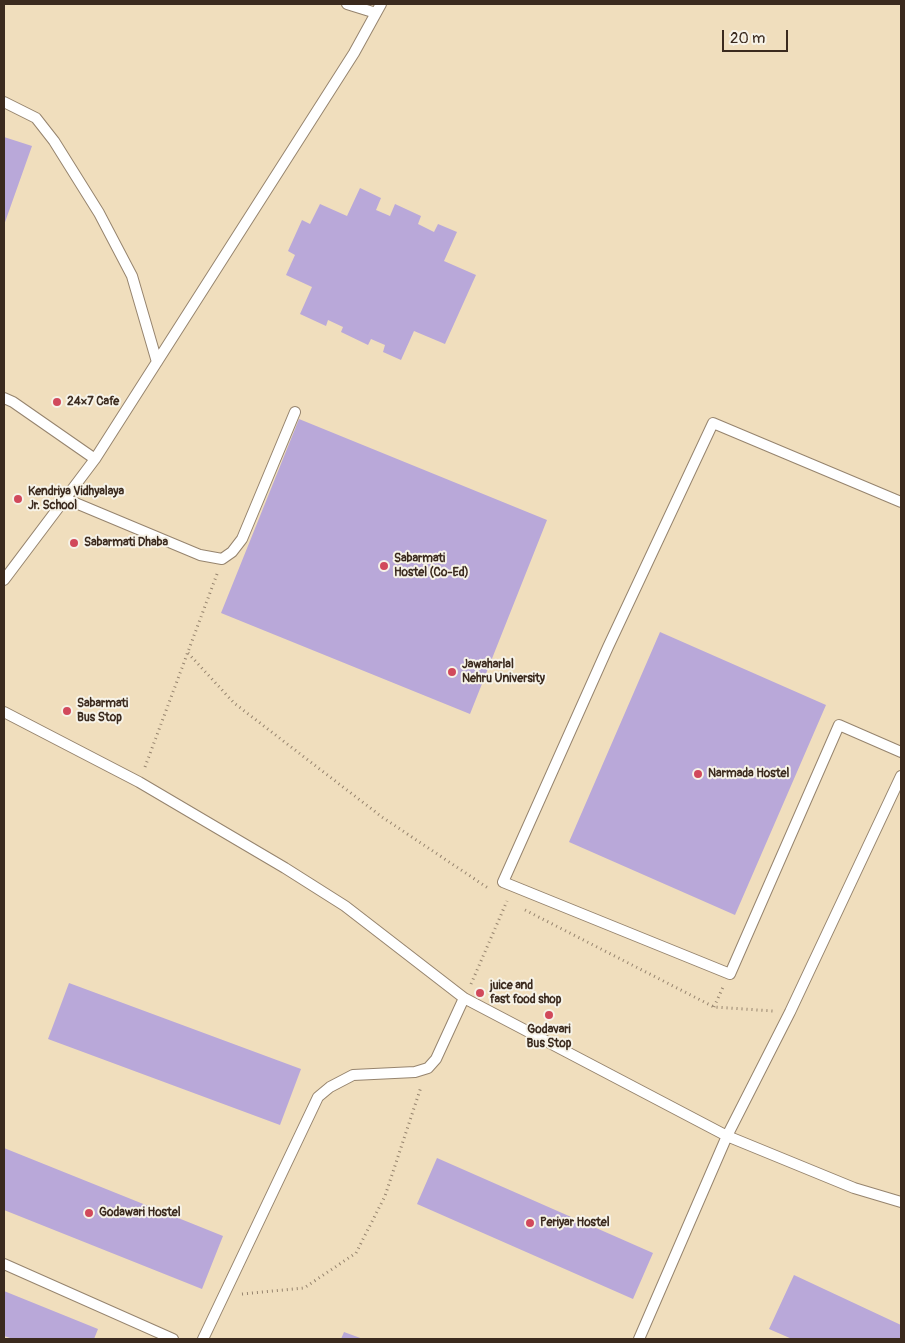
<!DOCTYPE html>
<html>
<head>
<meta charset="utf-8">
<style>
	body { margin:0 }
	#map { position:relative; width:905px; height:1343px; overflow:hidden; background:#f0debd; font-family:Pangolin,sans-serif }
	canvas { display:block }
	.frame { position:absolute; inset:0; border:5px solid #3b2a1e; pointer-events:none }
	.scale { position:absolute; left:722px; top:30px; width:66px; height:22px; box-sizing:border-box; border:2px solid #3b2a1e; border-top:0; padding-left:6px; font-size:15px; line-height:18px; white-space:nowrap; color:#3b2a1e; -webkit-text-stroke:4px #f7f3e8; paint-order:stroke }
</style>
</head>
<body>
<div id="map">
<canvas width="905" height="1343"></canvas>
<div class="frame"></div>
<div class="scale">20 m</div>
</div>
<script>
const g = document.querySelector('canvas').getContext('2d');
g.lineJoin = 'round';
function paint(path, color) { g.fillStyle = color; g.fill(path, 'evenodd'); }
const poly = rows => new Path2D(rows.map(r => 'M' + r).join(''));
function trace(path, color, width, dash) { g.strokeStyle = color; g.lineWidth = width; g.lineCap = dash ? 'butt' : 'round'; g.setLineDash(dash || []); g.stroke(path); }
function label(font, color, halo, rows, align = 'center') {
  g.font = font + ' Pangolin,sans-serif'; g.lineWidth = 4; g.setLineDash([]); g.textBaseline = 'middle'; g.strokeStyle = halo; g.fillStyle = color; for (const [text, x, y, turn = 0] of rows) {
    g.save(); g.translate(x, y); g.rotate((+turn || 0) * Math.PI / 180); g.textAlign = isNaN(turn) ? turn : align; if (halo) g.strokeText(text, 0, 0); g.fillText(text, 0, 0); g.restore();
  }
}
paint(poly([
	[4,137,32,146,4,225],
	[360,188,381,198,376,210,390,216,395,204,421,216,418,224,434,232,438,224,457,232,444,261,476,275,445,344,414,331,401,360,383,352,385,345,371,339,368,345,341,332,343,327,328,320,326,326,300,314,312,287,286,275,295,255,288,251,302,220,310,224,320,204,347,216],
	[299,419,547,520,470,714,221,613],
	[660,632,826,705,735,915,569,842],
	[69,983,301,1069,280,1125,48,1039],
	[4,1148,223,1236,202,1289,4,1210],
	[437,1158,653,1253,633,1299,417,1204],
	[794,1275,901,1325,901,1339,792,1339,769,1329],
	[4,1291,98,1329,94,1339,13,1339,4,1336],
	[344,1332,363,1339,341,1339]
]), '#b9a8d9');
const service = poly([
	[347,4,376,13],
	[4,102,36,118,54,141,99,213,132,276,157,362],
	[4,398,13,402,95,459],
	[66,499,200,555,222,559,232,552,242,539,295,412],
	[901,502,713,423,608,647,503,882,730,974,839,725,901,752],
	[4,580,95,459,354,53,381,4],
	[4,712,139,782,285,868,345,906,464,998,727,1136,854,1188,901,1202],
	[4,1264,173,1339],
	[203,1339,318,1097,330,1087,353,1075,415,1072,428,1068,436,1059,464,998],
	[639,1339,727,1136,790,1012,901,776]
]);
trace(service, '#96846e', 12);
trace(poly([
	[188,653,234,703,382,817,488,888],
	[145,767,217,574],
	[525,910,714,1007,773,1011],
	[471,984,507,901],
	[714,1007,723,987],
	[242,1294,304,1288,356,1253,385,1196,421,1087]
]), '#96846e', 3, [1, 4]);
trace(service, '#fff', 10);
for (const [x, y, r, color] of [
	[57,402,5,"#d1495b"],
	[18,499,5,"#d1495b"],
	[74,543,5,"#d1495b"],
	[384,566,5,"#d1495b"],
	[452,672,5,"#d1495b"],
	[67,711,5,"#d1495b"],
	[698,774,5,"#d1495b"],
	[480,993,5,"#d1495b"],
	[549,1015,5,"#d1495b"],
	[89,1213,5,"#d1495b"],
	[530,1223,5,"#d1495b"]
]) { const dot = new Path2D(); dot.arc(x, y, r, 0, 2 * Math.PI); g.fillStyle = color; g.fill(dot); trace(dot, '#f7f3e8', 2); }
label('bold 12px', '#3b2a1e', '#f7f3e8', [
	["24×7 Cafe",67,402],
	["Kendriya Vidhyalaya",28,492],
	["Jr. School",28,506],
	["Sabarmati Dhaba",84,543],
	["Sabarmati",394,559],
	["Hostel (Co-Ed)",394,573],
	["Jawaharlal",462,665],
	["Nehru University",462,679],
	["Sabarmati",77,704],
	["Bus Stop",77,718],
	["Narmada Hostel",708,774],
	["juice and",490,986],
	["fast food shop",490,1000],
	["Godavari",549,1030,"center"],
	["Bus Stop",549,1044,"center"],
	["Godawari Hostel",99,1213],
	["Periyar Hostel",540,1223]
], 'left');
</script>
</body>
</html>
